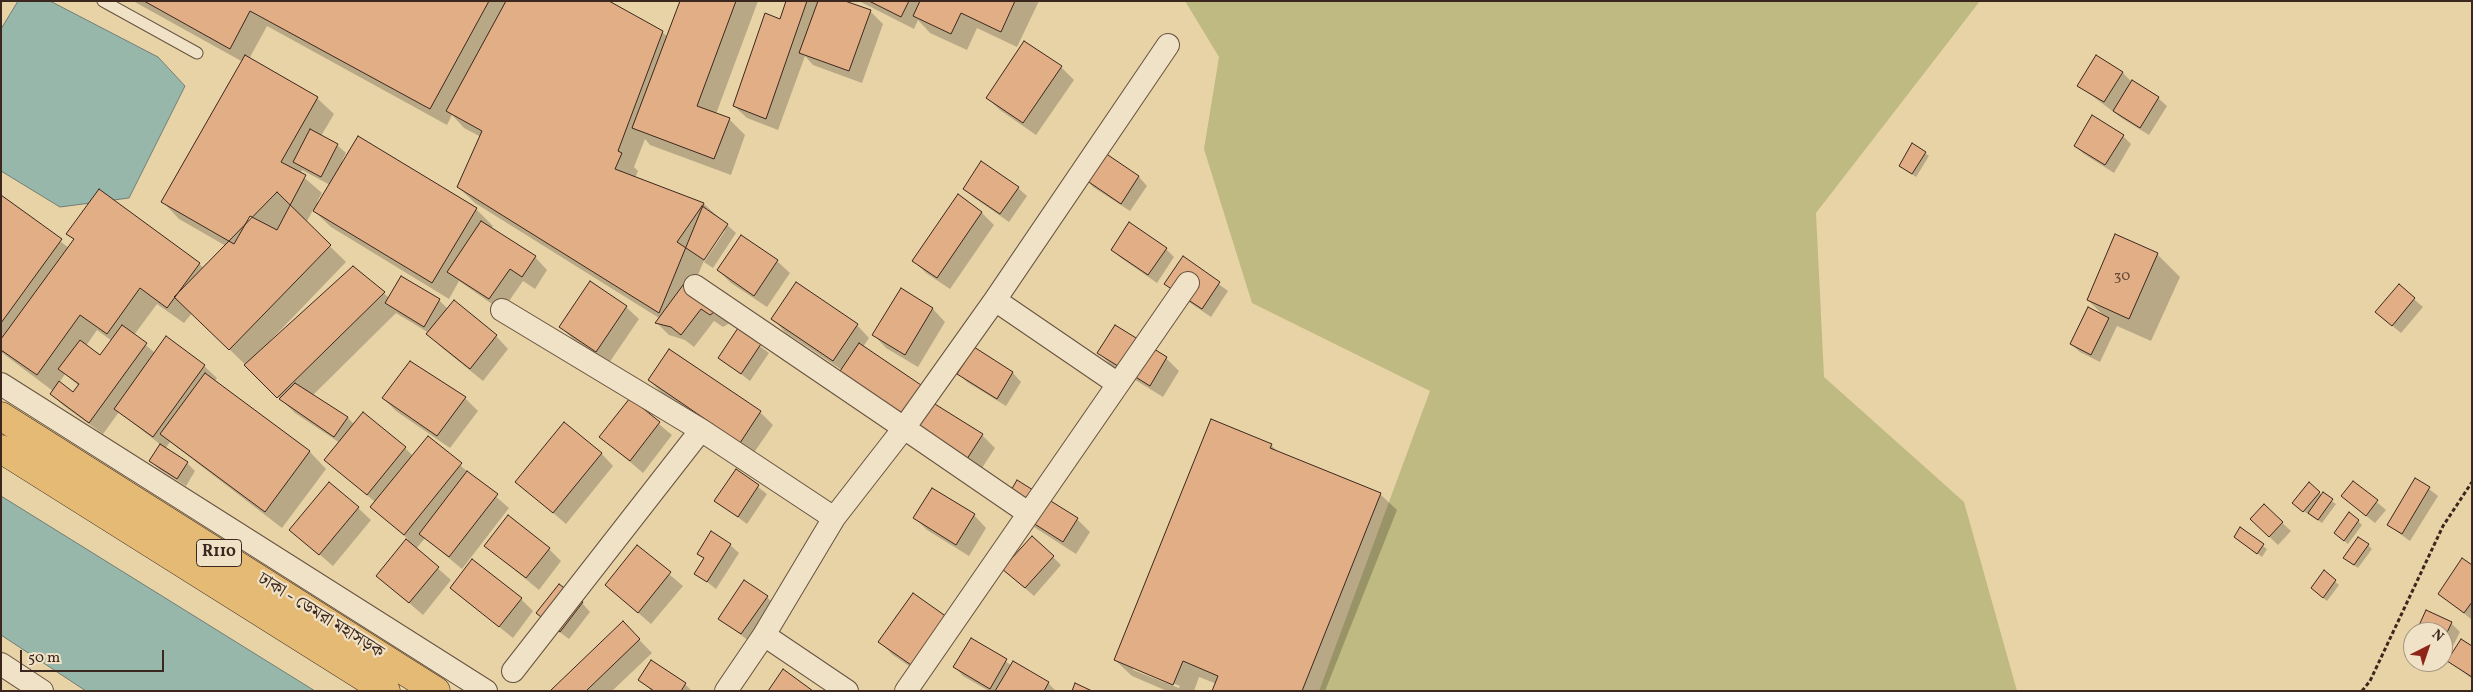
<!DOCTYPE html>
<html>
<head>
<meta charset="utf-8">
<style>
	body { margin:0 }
	#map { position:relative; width:2473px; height:692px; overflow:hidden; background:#e8d3a7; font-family:Vollkorn,serif }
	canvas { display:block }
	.frame { position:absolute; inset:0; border:2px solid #3b271e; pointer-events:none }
	.north { position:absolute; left:2403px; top:622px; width:50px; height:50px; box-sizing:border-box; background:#f0e2c6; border:1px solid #a89783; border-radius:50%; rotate:41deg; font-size:14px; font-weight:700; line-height:20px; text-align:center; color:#3b271e }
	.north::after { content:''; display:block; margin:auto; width:18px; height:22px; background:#8f2418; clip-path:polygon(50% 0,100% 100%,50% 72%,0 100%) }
	.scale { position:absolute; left:20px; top:650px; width:144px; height:22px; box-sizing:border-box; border:2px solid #3b271e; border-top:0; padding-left:6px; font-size:15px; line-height:18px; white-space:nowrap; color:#3b271e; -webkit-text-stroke:4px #f0e2c6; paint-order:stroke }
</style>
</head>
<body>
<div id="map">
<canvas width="2473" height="692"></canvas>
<div class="frame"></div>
<div class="north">N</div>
<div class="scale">50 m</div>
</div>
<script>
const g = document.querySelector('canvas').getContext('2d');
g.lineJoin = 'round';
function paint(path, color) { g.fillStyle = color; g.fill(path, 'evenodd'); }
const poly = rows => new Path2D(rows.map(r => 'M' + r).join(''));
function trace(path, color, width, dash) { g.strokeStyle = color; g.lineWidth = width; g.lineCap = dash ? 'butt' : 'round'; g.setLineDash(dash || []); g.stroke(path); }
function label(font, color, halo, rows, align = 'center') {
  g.font = font + ' Vollkorn,"Noto Serif Bengali",serif'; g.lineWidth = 4.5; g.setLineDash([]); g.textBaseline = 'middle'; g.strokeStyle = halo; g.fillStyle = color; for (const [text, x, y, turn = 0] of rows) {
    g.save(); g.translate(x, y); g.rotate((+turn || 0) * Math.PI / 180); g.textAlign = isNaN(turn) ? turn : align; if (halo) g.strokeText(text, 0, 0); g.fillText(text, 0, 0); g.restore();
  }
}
paint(poly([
	[1185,1,1980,1,1816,213,1824,377,1964,502,2017,691,1319,691,1430,391,1252,303,1204,149,1219,57]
]), '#beba82');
const water = poly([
	[18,1,50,1,158,57,185,86,129,198,60,207,1,171,1,29,18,1],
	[1,496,315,691,86,691,1,635,1,496]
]);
paint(water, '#97b7ab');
trace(water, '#727d73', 1);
paint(poly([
	[133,1,607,1,662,32,668,37,681,1,758,1,716,114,729,119,745,135,731,175,650,145,645,139,634,167,638,171,635,178,704,204,736,233,713,268,704,262,725,231,723,230,706,256,694,284,730,323,723,327,714,321,694,347,685,340,669,335,656,322,659,318,475,203,458,187,481,137,464,128,452,115,447,125,267,26,249,59,317,98,334,114,321,136,337,145,346,153,342,161,344,162,358,138,476,209,493,226,491,228,535,257,547,270,535,289,523,281,502,311,459,281,449,299,331,227,313,210,306,223,346,262,270,341,271,342,384,293,389,298,401,278,439,300,448,309,496,336,508,349,483,381,441,347,428,334,429,333,396,313,313,395,348,418,355,425,405,448,413,456,428,437,509,508,462,569,425,538,416,549,451,580,423,615,378,576,408,539,371,507,375,502,326,460,340,443,295,413,192,313,184,323,157,304,134,335,155,353,204,366,217,378,215,381,310,452,326,469,282,528,170,442,165,449,187,463,195,471,186,486,159,469,151,461,161,445,119,412,103,434,64,406,51,394,53,391,1,352,1,196,69,248,74,240,68,234,199,264,204,268,226,246,179,219,163,202,243,62],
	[302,170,330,185,319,203,317,202,322,193,300,174],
	[249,214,254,217,242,228],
	[97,330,112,341,101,356,86,346],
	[65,374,79,386,73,394,59,383],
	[787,1,842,1,870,11,883,24,862,83,813,65,805,56,778,130,747,118,734,106,781,20],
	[859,1,1039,1,1017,47,977,28,967,50,930,33,918,20,914,29],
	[1025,42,1061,67,1074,80,1036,135,1000,110,987,98],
	[2123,73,2132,82,2158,98,2167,106,2149,135,2123,119,2079,86],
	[2123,136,2131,144,2114,173,2084,154,2075,146],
	[1102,153,1139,177,1147,186,1130,211,1093,187,1085,178],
	[1925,153,1929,156,1916,177,1900,166],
	[1018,188,1027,196,1009,222,973,197,965,189],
	[981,212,994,225,950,289,926,273,914,261],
	[1166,249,1174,257,1157,283,1121,258,1112,250],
	[2157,254,2180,277,2151,341,2117,326,2100,362,2080,352,2071,344,2104,316,2088,300],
	[1183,258,1228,291,1211,317,1174,292,1166,284],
	[777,261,790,273,767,307,731,283,718,270],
	[2399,286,2423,307,2401,333,2385,320],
	[901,290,933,309,945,322,918,367,886,348,874,335],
	[626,307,639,319,609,363,573,339,561,327],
	[773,319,857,325,869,338,863,347,930,402,982,435,995,448,978,474,842,370,785,332],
	[1115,326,1166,358,1179,371,1163,397,1111,365,1099,353],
	[738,330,769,353,750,381,720,358],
	[974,349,1013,373,1021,382,1006,406,967,382,959,374],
	[669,350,760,412,773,425,753,454,662,393,649,380],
	[383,398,465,398,478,411,450,448,396,411],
	[630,400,672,435,643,473,601,437],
	[1271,445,1279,453,1380,494,1397,510,1325,691,1214,691,1217,684,1199,677,1194,691,1167,691,1132,676,1115,660],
	[1133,667,1180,686,1179,688,1133,670],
	[601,453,613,466,566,524,517,482],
	[736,470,767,494,747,524,716,501],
	[2416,479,2438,496,2410,541,2388,525],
	[2353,482,2386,510,2375,523,2351,504],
	[2319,493,2336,504,2322,523,2297,507],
	[2264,506,2291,531,2278,545,2260,528],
	[358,508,371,520,333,566,291,530],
	[974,515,986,528,969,556,927,530,915,518],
	[1017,516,1077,519,1090,532,1076,554],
	[2358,521,2362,525,2348,544,2339,537],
	[2241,529,2267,549,2262,557,2239,540],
	[730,545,739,553,716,589,696,573,705,559,699,553],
	[2368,545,2372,549,2358,568,2349,562],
	[486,546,549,549,561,561,539,590],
	[637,547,683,586,651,624,606,585],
	[1053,557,1061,565,1034,596,1012,577],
	[2472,566,2472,620,2440,594],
	[2324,572,2339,585,2327,601,2316,592],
	[451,588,521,599,533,611,513,638],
	[767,597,775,605,750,642,719,618],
	[582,603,590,612,569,639,546,622],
	[2427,611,2451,623,2460,632,2450,652,2443,648,2443,632,2418,632],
	[623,623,652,653,612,691,552,691],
	[959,630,928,679,893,655,880,642],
	[971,639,1011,665,1048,683,1056,691,989,691,963,676,955,667],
	[2472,648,2472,679,2449,661],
	[640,680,685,684,692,691,652,691]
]), '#0003');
const building = poly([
	[144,1,489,1,430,109,250,11,230,49,144,1],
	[506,1,609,1,663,31,618,151,622,153,615,169,704,203,659,313,457,187,482,131,446,111,506,1],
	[680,1,736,1,697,106,730,118,714,159,632,128,680,1],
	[786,1,807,1,766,119,733,106,765,13,780,19,786,1],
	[818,1,845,1,871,10,849,71,799,53,818,1],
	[869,1,909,1,901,17,869,1],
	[920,1,1015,1,1001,32,961,13,951,34,913,16,920,1],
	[1024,41,1062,66,1023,123,986,98,1024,41],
	[245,55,318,97,281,162,306,175,277,230,250,216,234,244,161,202,245,55],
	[2096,55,2123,72,2104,102,2077,86,2096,55],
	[2132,80,2159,97,2140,128,2113,111,2132,80],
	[2092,115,2124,135,2105,165,2074,146,2092,115],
	[310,129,338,144,321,177,293,162,310,129],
	[358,136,477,208,432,283,313,211,358,136],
	[1912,143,1926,152,1912,174,1899,166,1912,143],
	[1102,151,1139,176,1121,204,1083,178,1102,151],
	[981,161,1019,187,1000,214,963,189,981,161],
	[99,189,200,263,167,308,140,288,107,334,80,315,37,375,1,350,1,339,74,239,66,234,99,189],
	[277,192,331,245,229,350,174,297,277,192],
	[958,194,982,212,937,278,912,261,958,194],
	[1,195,62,239,1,323,1,195],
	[702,206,728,224,704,260,677,242,702,206],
	[481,221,536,256,522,277,510,269,489,299,447,272,481,221],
	[1129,222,1167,248,1148,275,1111,250,1129,222],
	[2115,234,2158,253,2129,319,2087,300,2115,234],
	[741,235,778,260,754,296,717,270,741,235],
	[1183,256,1220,282,1202,309,1164,284,1183,256],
	[353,266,385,292,277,398,244,365,353,266],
	[401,276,440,299,424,327,385,303,401,276],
	[590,281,627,306,596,352,559,327,590,281],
	[686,281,717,310,710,315,701,309,681,335,671,327,655,323,686,281],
	[796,282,858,324,833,361,771,319,796,282],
	[2399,284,2415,298,2392,326,2375,312,2399,284],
	[901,288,933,308,905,355,872,335,901,288],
	[454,300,497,335,470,369,426,334,454,300],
	[2088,307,2109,318,2091,355,2070,344,2088,307],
	[122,325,147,343,89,423,50,394,59,381,73,392,79,384,58,369,80,340,100,355,122,325],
	[1115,325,1167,357,1150,386,1097,353,1115,325],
	[738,328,761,344,741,374,718,358,738,328],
	[166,336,205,365,153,437,114,409,166,336],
	[859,343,921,385,896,422,834,380,859,343],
	[974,347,1013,372,997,399,957,374,974,347],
	[669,349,761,411,740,443,648,380,669,349],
	[410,361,466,397,437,436,382,398,410,361],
	[205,373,310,451,265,512,160,434,205,373],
	[295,383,348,417,334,437,279,399,295,383],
	[630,398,660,422,630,461,599,437,630,398],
	[930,401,983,434,965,462,913,430,930,401],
	[363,412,406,447,367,495,324,460,363,412],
	[1211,419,1272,444,1270,448,1381,493,1302,691,1212,691,1218,676,1183,661,1173,685,1114,660,1211,419],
	[564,422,602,453,553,513,515,482,564,422],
	[428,436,462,463,404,535,370,507,428,436],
	[160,444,188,462,177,479,149,461,160,444],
	[736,469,759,485,738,517,714,501,736,469],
	[467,471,498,494,449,557,419,534,467,471],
	[2415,478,2430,487,2402,534,2387,525,2415,478],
	[1017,480,1078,518,1063,542,1003,504,1017,480],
	[2353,481,2378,500,2366,516,2341,496,2353,481],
	[329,482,359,507,319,555,289,530,329,482],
	[2309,482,2320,492,2303,512,2292,503,2309,482],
	[932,488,975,514,956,545,913,518,932,488],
	[2323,492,2333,499,2318,520,2308,513,2323,492],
	[2264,504,2283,522,2269,537,2250,519,2264,504],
	[2349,512,2359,520,2344,541,2334,533,2349,512],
	[508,515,550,548,526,578,484,546,508,515],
	[2240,527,2264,544,2257,554,2234,537,2240,527],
	[711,531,731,544,707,582,694,574,704,558,697,554,711,531],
	[1032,536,1054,556,1025,588,1002,569,1032,536],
	[2358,537,2369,544,2354,565,2343,558,2358,537],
	[406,539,439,567,409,603,376,576,406,539],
	[637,545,671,572,638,613,605,585,637,545],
	[2462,558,2472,565,2472,602,2464,613,2438,594,2462,558],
	[472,559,522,598,499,627,450,588,472,559],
	[2324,570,2336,580,2323,598,2311,588,2324,570],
	[744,580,768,596,741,634,718,619,744,580],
	[559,584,583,602,560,632,536,613,559,584],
	[913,593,947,617,914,667,878,642,913,593],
	[2426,610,2452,622,2443,641,2443,632,2416,632,2426,610],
	[623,621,640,639,586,691,550,691,623,621],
	[971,638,1007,659,990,689,953,667,971,638],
	[2461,639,2472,646,2472,677,2447,661,2461,639],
	[651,660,686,683,681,691,654,691,638,680,651,660],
	[1013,661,1049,682,1044,691,995,691,1013,661],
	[783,669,813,691,768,691,783,669],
	[1075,683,1092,691,1072,691,1075,683]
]);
paint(building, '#e2ae85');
trace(building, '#3b271e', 1);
const service = poly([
	[103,1,197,53]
]);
const minor = poly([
	[695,286,904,428,834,518,764,635,726,691],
	[995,300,1118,384],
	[502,310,701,430,834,518],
	[1,384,486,691],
	[1028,513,904,428,995,300,1168,45],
	[764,635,847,691],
	[1,664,42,691],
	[513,671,701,430],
	[906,691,1188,283]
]);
const primary = poly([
	[1,416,436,691],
	[1,449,386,691]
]);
trace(service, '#665240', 13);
trace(minor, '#665240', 24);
trace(primary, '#3b271e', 29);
trace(poly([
	[2362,691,2370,681,2443,526,2472,482]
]), '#3b271e', 3, [4, 2.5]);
trace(service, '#f0e2c6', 11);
trace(minor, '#f0e2c6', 22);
trace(primary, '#e4ba74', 28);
label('15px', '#654938', null, [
	["30",2122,277]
]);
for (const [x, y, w] of [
	[219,553,45]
]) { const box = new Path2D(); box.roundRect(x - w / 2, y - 13.5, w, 27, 4); g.fillStyle = '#f0e2c6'; g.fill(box); trace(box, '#3b271e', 1); }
label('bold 16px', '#3b271e', null, [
	["R110",219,553]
]);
label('18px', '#3b271e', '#f0e2c6', [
	["ঢাকা - ডেমরা মহাসড়ক",320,617,32]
]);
</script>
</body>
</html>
